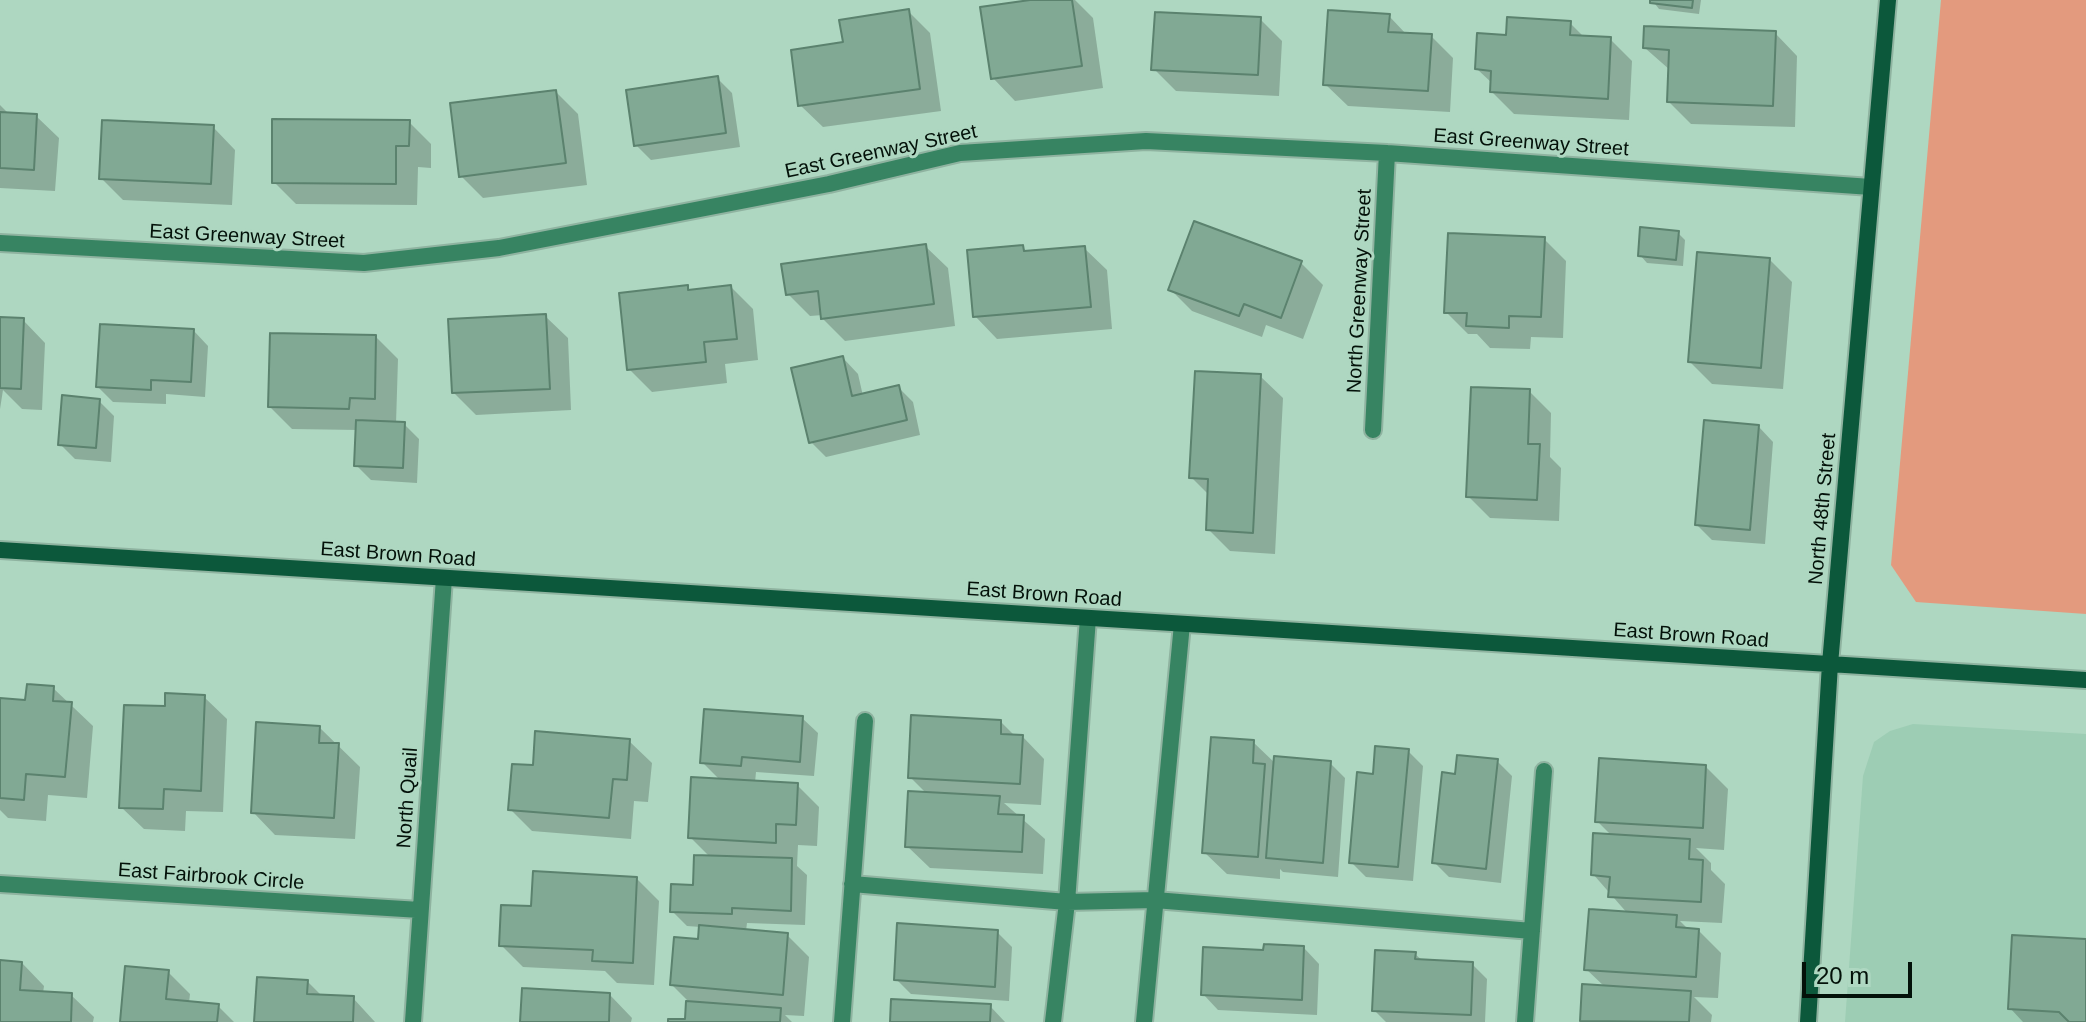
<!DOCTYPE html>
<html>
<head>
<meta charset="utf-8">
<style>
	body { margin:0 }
	#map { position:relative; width:2086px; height:1022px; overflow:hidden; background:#aed7c1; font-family:Arial,sans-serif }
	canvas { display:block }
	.scale { position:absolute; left:1802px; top:962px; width:110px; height:36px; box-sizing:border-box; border:4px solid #031109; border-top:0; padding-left:10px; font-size:24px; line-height:28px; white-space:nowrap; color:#031109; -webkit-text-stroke:6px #aed7c1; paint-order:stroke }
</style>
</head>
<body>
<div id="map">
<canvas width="2086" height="1022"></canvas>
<div class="scale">20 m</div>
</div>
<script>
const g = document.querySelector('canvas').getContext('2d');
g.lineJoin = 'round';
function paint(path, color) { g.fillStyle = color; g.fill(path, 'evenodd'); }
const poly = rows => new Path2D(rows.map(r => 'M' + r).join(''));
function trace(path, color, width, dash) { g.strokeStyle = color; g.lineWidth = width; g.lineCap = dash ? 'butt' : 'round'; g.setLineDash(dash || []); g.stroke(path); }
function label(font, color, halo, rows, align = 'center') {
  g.font = font + ' Arial,sans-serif'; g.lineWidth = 6; g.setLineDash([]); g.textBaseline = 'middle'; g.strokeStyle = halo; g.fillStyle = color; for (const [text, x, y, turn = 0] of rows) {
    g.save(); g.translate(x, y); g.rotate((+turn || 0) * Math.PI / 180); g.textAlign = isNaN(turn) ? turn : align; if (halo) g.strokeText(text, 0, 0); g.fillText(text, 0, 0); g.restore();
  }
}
paint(poly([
	[1913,724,2086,734,2086,1022,1845,1022,1863,776,1874,742,1890,731]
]), '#9dcdb4');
paint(poly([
	[1941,0,2086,0,2086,614,1916,602,1891,565]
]), '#e39a7e');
paint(poly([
	[1043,0,1075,0,1093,18,1103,88,1015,101,993,78],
	[1652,0,1701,0,1699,14,1659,9],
	[908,11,930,33,941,111,823,127,800,105],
	[1389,16,1407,35,1431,36,1453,58,1450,112,1348,106,1325,84],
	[1260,19,1282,41,1279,96,1176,91,1154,69],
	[1570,23,1585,38,1610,39,1632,61,1629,120,1514,114,1492,92,1493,84,1477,69,1508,37],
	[1775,33,1797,56,1795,127,1691,124,1669,102,1670,70,1645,48],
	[717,78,732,93,740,147,651,160,636,145],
	[556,92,578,114,587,185,483,198,461,176],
	[0,105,9,114,36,116,59,138,55,191,0,188],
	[409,122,431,144,431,168,418,167,417,205,296,204,274,182],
	[213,127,235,150,232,205,123,200,101,178],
	[1678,233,1685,240,1683,266,1647,263,1640,255],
	[1544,239,1566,261,1563,338,1531,337,1530,349,1490,348,1477,334,1468,334,1446,312],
	[925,246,948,268,955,326,845,341,823,319,823,315,810,316,788,294],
	[1022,247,1028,253,1084,248,1107,270,1112,329,997,339,975,316],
	[1770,260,1792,282,1783,389,1712,384,1690,362],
	[1301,263,1323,285,1303,339,1266,325,1262,337,1192,311,1170,289],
	[687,287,691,292,731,287,753,309,758,360,725,364,727,383,652,392,629,369],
	[545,316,568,338,571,410,476,415,454,393],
	[0,319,23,320,45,343,42,410,22,409,3,390,0,409],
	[193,330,208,346,205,397,166,394,166,404,113,402,98,387],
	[376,337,398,359,396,424,404,424,419,439,417,483,371,480,356,465,358,430,292,429,270,407],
	[843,358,858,374,863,396,898,387,913,402,920,435,826,457,811,442],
	[1260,376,1283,398,1275,554,1230,551,1208,529,1209,495,1191,477],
	[1529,391,1551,413,1550,457,1561,468,1559,521,1490,518,1468,496],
	[99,401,114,416,111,462,75,459,60,444],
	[1758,426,1773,442,1765,544,1712,540,1697,525],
	[53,688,93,726,87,798,48,795,46,821,8,818,0,810,0,700,27,702],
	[204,697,227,719,223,812,186,811,185,831,144,829,121,807,167,708],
	[802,718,818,733,814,776,756,772,755,783,797,785,819,807,817,846,798,845,797,866,807,875,805,925,747,923,746,931,787,935,809,957,804,1016,785,1015,792,1022,670,1022,686,1021,688,1001,672,985,700,942,701,927,687,926,672,911,694,887,711,858,690,837,721,781,702,762],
	[1001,722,1015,736,1022,736,1044,759,1041,805,1004,803,1045,839,1043,874,930,868,907,846,927,794,910,777],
	[320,728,360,767,355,839,275,835,253,812],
	[629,741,652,763,648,802,634,801,631,839,532,831,510,809,534,768],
	[1253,742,1276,764,1330,763,1345,778,1338,877,1283,872,1280,869,1280,879,1227,874,1204,852],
	[1408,751,1423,766,1413,881,1366,877,1351,862,1374,776],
	[1497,761,1512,776,1501,883,1449,877,1434,862,1457,776],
	[1706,767,1728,789,1724,850,1696,848,1711,863,1711,870,1725,884,1722,923,1680,921,1689,930,1699,931,1721,953,1718,998,1694,997,1712,1015,1711,1022,1584,1022,1582,1020,1605,987,1586,969,1628,914,1593,874,1613,837,1597,821],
	[637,879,659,901,654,985,617,983,605,971,523,967,501,945,533,908],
	[997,932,1012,947,1009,1001,911,994,896,979],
	[2086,941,2086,1022,2023,1022,2010,1008],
	[1304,948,1319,964,1317,1015,1218,1010,1203,994,1265,952],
	[1415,954,1423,961,1472,964,1487,979,1485,1022,1386,1022,1374,1010],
	[0,962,22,963,44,986,43,993,71,995,94,1017,93,1022,0,1022],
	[168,972,190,994,189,1003,218,1006,234,1022,122,1022],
	[308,982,322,996,353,998,375,1022,256,1022],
	[610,995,632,1018,631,1022,522,1022],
	[990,1006,1005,1022,892,1022]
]), '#0003');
const building = poly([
	[1030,0,1072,0,1082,66,991,79,980,7,1030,0],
	[1650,0,1693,0,1692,8,1650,3,1650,0],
	[909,9,920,89,798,106,791,50,843,42,839,20,909,9],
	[1328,10,1390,14,1388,32,1432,34,1428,91,1323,85,1328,10],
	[1155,12,1261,17,1258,75,1151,70,1155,12],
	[1507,17,1571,21,1570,35,1611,37,1608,99,1490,92,1491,71,1475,69,1477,33,1506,35,1507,17],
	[1644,26,1776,31,1773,106,1667,102,1669,50,1643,48,1644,26],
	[718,76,726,133,634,146,626,90,718,76],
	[556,90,566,163,459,177,450,103,556,90],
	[0,112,37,114,34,170,0,168,0,112],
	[272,119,410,120,409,146,396,146,396,184,272,183,272,119],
	[102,120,214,125,211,184,99,179,102,120],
	[1194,221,1302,261,1281,318,1244,304,1239,316,1168,290,1194,221],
	[1640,227,1679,231,1676,260,1638,256,1640,227],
	[1448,233,1545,237,1541,317,1509,316,1509,328,1466,326,1467,313,1444,313,1448,233],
	[926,244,934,304,821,319,818,291,786,295,781,264,926,244],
	[1023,245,1024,251,1085,246,1091,307,973,317,967,250,1023,245],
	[1697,252,1770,258,1761,368,1688,362,1697,252],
	[688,285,688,290,731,285,737,339,704,342,706,362,627,370,619,293,688,285],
	[546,314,550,389,452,393,448,319,546,314],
	[0,317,24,318,21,389,0,388,0,317],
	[100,324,194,329,191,382,151,380,151,390,96,387,100,324],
	[270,333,376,335,375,399,350,398,349,409,268,407,270,333],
	[843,356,852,396,899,385,907,420,809,443,791,368,843,356],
	[1195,371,1261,374,1253,533,1206,530,1208,479,1189,478,1195,371],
	[1471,387,1530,389,1528,444,1540,444,1537,500,1466,497,1471,387],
	[62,395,100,399,96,448,58,445,62,395],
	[356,420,405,422,403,468,354,466,356,420],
	[1704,420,1759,425,1750,530,1695,525,1704,420],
	[27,684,54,686,53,701,72,702,65,777,26,774,24,800,0,798,0,698,25,700,27,684],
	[165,693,205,695,201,791,164,789,163,809,119,808,124,705,165,706,165,693],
	[704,709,803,716,800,762,742,757,741,766,700,763,704,709],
	[911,715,1001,720,1001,734,1023,735,1020,784,908,778,911,715],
	[256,722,320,726,319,743,339,743,334,818,251,813,256,722],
	[535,731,630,739,627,780,613,779,609,818,508,810,512,764,533,765,535,731],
	[1211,737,1254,740,1253,763,1265,764,1258,857,1202,853,1211,737],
	[1375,746,1409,749,1398,867,1349,863,1357,772,1373,774,1375,746],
	[1457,755,1498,759,1486,869,1432,863,1442,772,1455,774,1457,755],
	[1274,756,1331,761,1323,863,1266,858,1274,756],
	[1599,758,1706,765,1703,828,1595,822,1599,758],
	[691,777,798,783,796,825,776,824,776,843,688,838,691,777],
	[908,791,1000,796,998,814,1024,815,1022,852,905,847,908,791],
	[1593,833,1690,839,1689,859,1703,860,1701,902,1608,897,1610,877,1591,875,1593,833],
	[694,855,792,858,791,911,732,908,732,914,670,912,671,884,693,885,694,855],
	[533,871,637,877,633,963,592,961,593,950,499,946,501,905,531,906,533,871],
	[1589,909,1677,915,1676,927,1699,929,1696,977,1584,970,1589,909],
	[897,923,998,930,995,987,894,980,897,923],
	[699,925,788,933,783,995,670,985,674,937,698,939,699,925],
	[2012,935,2086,939,2086,1022,2069,1022,2059,1012,2008,1009,2012,935],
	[1264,944,1304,946,1302,1000,1201,995,1203,947,1263,950,1264,944],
	[1375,950,1416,952,1415,959,1473,962,1471,1015,1372,1011,1375,950],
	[0,960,22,962,20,990,72,993,71,1022,0,1022,0,960],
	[125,966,169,970,166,999,219,1004,217,1022,120,1022,125,966],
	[257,977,308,980,307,994,354,996,353,1022,254,1022,257,977],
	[1582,984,1691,991,1689,1022,1580,1021,1582,984],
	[522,988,610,993,609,1022,520,1022,522,988],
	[891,999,991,1004,990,1022,890,1022,891,999],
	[686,1001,781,1008,780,1022,668,1022,668,1019,685,1019,686,1001]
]);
paint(building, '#81a994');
trace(building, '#5b826e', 2);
const lane = poly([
	[852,884,1067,902,1155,900,1532,931],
	[842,1022,865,721],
	[1053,1022,1067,902,1088,618],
	[1144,1022,1182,624],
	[1525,1022,1544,771]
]);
const street = poly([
	[0,243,364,263,499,248,829,184,960,153,1146,141,1387,153,1871,187],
	[1373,430,1387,153],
	[0,884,420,910],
	[413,1022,444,578]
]);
const secondary = poly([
	[0,550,2086,680],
	[1808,1022,1830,664,1888,0]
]);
trace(lane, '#8fb3a0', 20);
trace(street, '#8fb3a0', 20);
trace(secondary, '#8fb3a0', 20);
trace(lane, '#378462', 16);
trace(street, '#378462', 16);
trace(secondary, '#0c583b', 16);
label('20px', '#031109', '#aed7c1', [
	["East Greenway Street",1531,143,4],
	["East Greenway Street",881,152,-12],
	["East Greenway Street",247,237,3],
	["North Greenway Street",1360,291,-87],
	["North 48th Street",1823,509,-85],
	["East Brown Road",398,555,4],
	["East Brown Road",1044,595,4],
	["East Brown Road",1691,636,4],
	["North Quail",408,798,-86],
	["East Fairbrook Circle",211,877,4]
]);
</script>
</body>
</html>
